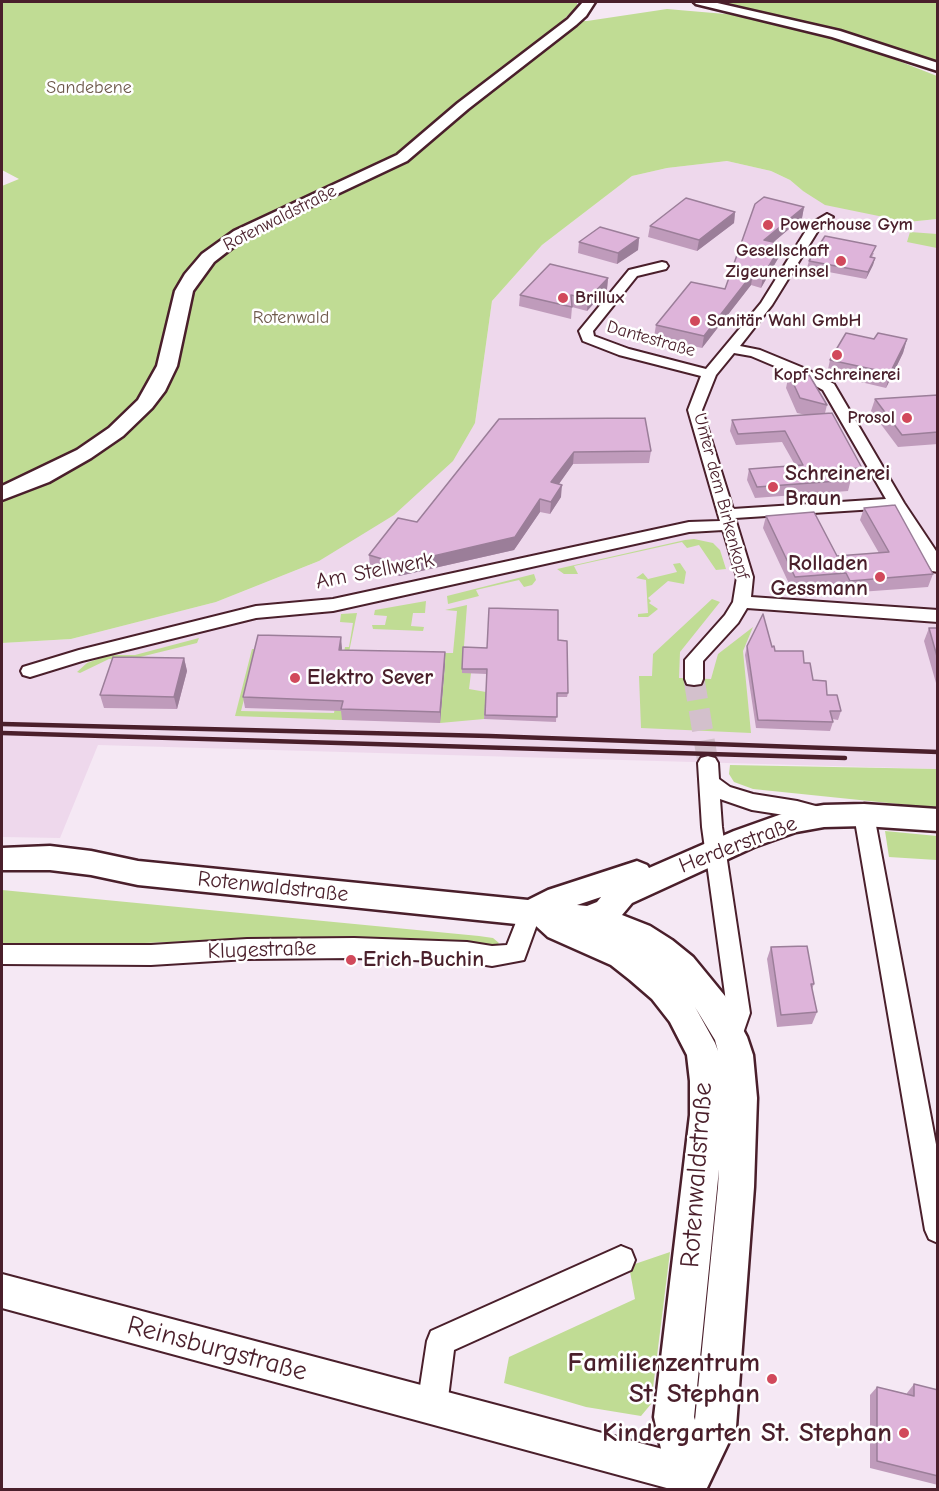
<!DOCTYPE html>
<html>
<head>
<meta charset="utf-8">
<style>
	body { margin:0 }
	#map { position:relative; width:939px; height:1491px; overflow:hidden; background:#f5e8f4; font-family:"Comic Neue",sans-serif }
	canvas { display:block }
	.frame { position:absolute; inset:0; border:3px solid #4a1f2b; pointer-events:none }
</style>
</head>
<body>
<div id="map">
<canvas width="939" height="1491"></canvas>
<div class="frame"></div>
</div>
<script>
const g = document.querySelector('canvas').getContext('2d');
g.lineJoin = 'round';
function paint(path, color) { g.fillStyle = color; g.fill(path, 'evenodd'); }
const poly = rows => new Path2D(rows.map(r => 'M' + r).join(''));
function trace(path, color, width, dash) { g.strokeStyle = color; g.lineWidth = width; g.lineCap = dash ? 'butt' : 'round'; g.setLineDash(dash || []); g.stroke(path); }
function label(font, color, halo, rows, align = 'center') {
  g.font = font + ' "Comic Neue",sans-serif'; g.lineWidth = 5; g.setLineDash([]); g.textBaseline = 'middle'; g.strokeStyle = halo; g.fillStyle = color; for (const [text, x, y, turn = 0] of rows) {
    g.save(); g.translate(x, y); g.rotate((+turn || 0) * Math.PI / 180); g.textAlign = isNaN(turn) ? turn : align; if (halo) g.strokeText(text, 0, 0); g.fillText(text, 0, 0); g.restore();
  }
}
paint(poly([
	[727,161,771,171,790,180,803,191,908,222,937,219,937,769,98,745,60,838,2,837,2,643,71,639,216,602,319,561,475,423,492,301,542,245,632,176,667,168]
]), '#eed8ec');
paint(poly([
	[2,2,577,2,577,6,562,21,587,21,667,9,737,15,853,43,937,76,937,219,908,222,825,205,803,191,790,180,771,171,727,161,667,168,632,176,542,245,492,301,475,423,453,461,394,515,319,561,216,602,71,639,2,643,2,186,19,179,2,170],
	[714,2,937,2,937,64,842,32],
	[910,232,937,234,937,248,907,242],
	[694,539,713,543,720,550,726,569,716,570,699,545,687,548,682,542,574,566,578,574,564,574,557,569,685,540],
	[680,563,686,572,684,584,668,581,648,598,651,601,649,603,658,609,648,617,638,617,638,614,648,613,646,580,636,578,643,573,648,579,677,572,673,564],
	[534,574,536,580,532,585,524,587,519,580,476,590,479,596,448,604,447,596],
	[712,599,720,602,680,652,679,678,711,679,718,654,753,627,743,651,751,733,641,728,639,676,652,676,653,654],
	[426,601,425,613,413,613,411,626,424,627,423,631,373,629,372,625,385,625,387,616,374,615,375,610],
	[467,605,462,673,471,673,469,689,486,692,484,719,440,723,445,664,440,653,453,653,457,611,445,610],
	[357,613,348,657,342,720,235,716,252,649,257,649,241,711,334,713,345,647,349,647,353,623,340,622,341,614],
	[199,638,197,643,136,658,109,659,80,673,77,672,87,663,109,655,135,655],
	[730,765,937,769,937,808,753,789,734,782,729,774],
	[885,831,937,836,937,860,889,857],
	[2,890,479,936,493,938,499,943,495,947,473,944,287,938,2,948],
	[670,1252,651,1404,641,1416,586,1407,504,1383,509,1357,635,1299,629,1266]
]), '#c0dc94');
trace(poly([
	[694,679,708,763]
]), '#d3c0cc', 21, [21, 10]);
const minor = poly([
	[827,214,833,217,819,229,772,305,740,346,760,350,806,369,834,384,904,503,938,554,938,572,932,571,891,508,735,518,753,577,751,597,938,610,938,622,747,608,738,623,703,661,703,679,701,684,694,685,687,684,685,679,685,660,725,615,733,602,737,577,723,530,689,532,333,611,256,618,82,661,30,677,23,675,21,671,23,667,79,650,256,606,333,599,689,522,720,521,688,410,701,376,619,355,583,341,579,331,629,270,662,262,666,263,668,266,666,269,637,276,593,331,594,336,629,349,706,369,761,303,810,224,827,214],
	[734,353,751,356,796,375,823,390,886,499,733,509,702,410,716,375,734,353],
	[708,756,715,758,718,763,719,779,730,787,753,794,797,801,823,808,830,810,833,816,830,822,823,824,797,817,752,810,720,799,722,827,750,1013,739,1045,731,1048,723,1045,719,1037,726,1013,725,994,702,827,698,763,701,758,708,756],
	[864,807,871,809,874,815,938,1155,938,1243,929,1239,925,1230,854,815,857,809,864,807],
	[530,904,538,907,541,913,524,960,492,966,467,962,354,958,247,959,151,965,2,964,2,945,151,945,247,939,354,938,467,942,492,946,507,945,522,907,530,904],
	[621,1246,631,1250,635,1260,631,1270,454,1350,447,1406,442,1416,432,1421,422,1416,417,1406,427,1341,431,1331,621,1246]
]);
const tertiary = poly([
	[2,1274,689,1456,702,1462,708,1475,702,1488,674,1490,2,1308,2,1274]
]);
const secondary = poly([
	[583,2,595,2,586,16,576,25,468,109,407,161,246,237,214,262,193,291,177,366,165,391,152,408,123,436,91,458,49,482,2,500,2,486,77,450,109,428,138,400,157,366,175,291,185,274,202,254,234,231,397,155,458,103,568,19,583,2],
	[694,2,713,2,840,31,938,63,938,71,832,37,696,4,694,2],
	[864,804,938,809,938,831,864,826,824,827,796,832,754,847,632,903,622,915,650,926,672,940,693,957,725,996,747,1037,753,1055,757,1098,754,1187,736,1427,706,1490,670,1490,654,1417,690,1115,690,1081,687,1055,670,1022,652,999,630,980,611,965,548,937,536,926,138,885,91,875,50,870,2,870,2,848,50,846,91,851,138,861,528,900,548,890,637,861,647,865,649,868,734,831,793,810,824,805,864,804],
	[601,897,597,902,587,906,577,905,601,897],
	[695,1007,715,1040,718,1051,715,1043,695,1007],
	[719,1169,718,1187,695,1420,694,1417,719,1169]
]);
trace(minor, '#4a1f2b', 4);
trace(tertiary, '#4a1f2b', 4);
trace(secondary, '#4a1f2b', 5);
paint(minor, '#fff');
paint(tertiary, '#fff');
paint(secondary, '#fff');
trace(poly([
	[2,724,489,736,938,752],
	[2,733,845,758]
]), '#4a1f2b', 4.5);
paint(poly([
	[804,207,802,218,773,242,780,255,761,288,751,285,702,348,654,337,656,325,725,289],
	[735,212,734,223,697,251,648,237,650,226],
	[639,238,638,250,617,264,578,253,579,242],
	[874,253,872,257,875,258,873,265,866,279,807,268,809,261],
	[608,278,607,289,587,311,572,307,571,319,519,306,520,295],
	[874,339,907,339,903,353,886,388,827,374,830,360],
	[789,374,827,405,825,413,862,468,859,479,851,479,848,491,755,498,747,480,749,469,795,465,782,442,736,445,730,431,732,420,806,415,797,413,786,388],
	[938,395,938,444,898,447,871,411,875,399],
	[499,419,651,451,649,463,573,464,559,484,561,497,550,514,540,512,514,550,399,576,370,568,369,555,417,522],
	[864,508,933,574,928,587,846,593,842,586,792,590,763,528,766,516,837,556,879,553,860,520],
	[929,628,938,628,938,690,924,641],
	[558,640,568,693,567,697,557,697,556,722,484,719,487,674,462,673,462,669,487,648],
	[747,646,772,647,775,651,804,663,813,680,827,695,841,711,838,720,832,719,833,722,830,731,756,728,745,655],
	[342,648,342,650,445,663,440,723,342,720,341,711,245,708,243,697],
	[184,658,187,671,177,709,104,708,100,695],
	[771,947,814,984,812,989,817,1012,812,1024,777,1027,767,959],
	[914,1384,938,1390,938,1485,870,1468,870,1395,877,1387,907,1394,907,1393]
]), '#bf9bbb');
paint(poly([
	[804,207,802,218,762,252,764,240],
	[735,212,734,223,697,251,699,240],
	[639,238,638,250,617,264,618,253],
	[782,244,780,255,761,288,763,276],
	[875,258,873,265,866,279,868,272],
	[753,273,751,285,702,348,704,336],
	[608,278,607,289,587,311,588,299],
	[907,339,903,353,886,388,890,373],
	[574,452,573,464,551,495,551,482],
	[562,485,561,497,550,514,551,502],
	[540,499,540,512,514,550,399,576,399,564],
	[341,637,342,648,340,660,339,650],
	[445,652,445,663,440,723,440,712],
	[184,658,187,671,177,709,174,697]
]), '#9b7e99');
const building = poly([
	[764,197,804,207,764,240,782,244,763,276,753,273,704,336,656,325,691,282,725,289,755,204,764,197],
	[686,198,735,212,699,240,650,226,686,198],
	[600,227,639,238,618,253,579,242,600,227],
	[825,236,876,246,870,257,875,258,868,272,809,261,825,236],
	[550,264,608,278,588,299,571,295,572,307,520,295,550,264],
	[846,333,874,339,878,333,907,339,890,373,830,360,846,333],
	[808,373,827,405,800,398,789,374,808,373],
	[938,395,938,432,902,435,875,399,938,395],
	[832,413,862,468,845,469,851,480,757,487,749,469,803,465,785,431,738,434,732,420,832,413],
	[645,418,651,451,574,452,551,482,562,485,551,502,540,499,515,537,399,564,369,555,398,518,417,522,499,419,645,418],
	[895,505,933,574,850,581,846,573,795,577,766,516,814,512,837,556,889,552,864,508,895,505],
	[489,608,558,610,558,640,567,641,568,693,557,693,557,717,485,715,487,669,462,669,463,647,487,648,489,608],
	[763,614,772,647,774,646,775,651,803,651,804,663,810,663,813,680,826,681,827,695,837,695,841,711,830,711,833,722,758,720,747,646,763,614],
	[929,628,938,628,938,660,929,628],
	[258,635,341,637,339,650,445,652,440,712,341,709,343,701,243,697,258,635],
	[113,657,184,658,174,697,100,695,113,657],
	[807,946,814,984,811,984,817,1012,781,1015,771,947,807,946],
	[914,1384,938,1390,938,1476,877,1461,877,1387,914,1396,914,1384]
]);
paint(building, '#deb4da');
trace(building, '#9b7e99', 1.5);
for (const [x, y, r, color] of [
	[768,225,6,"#d1495b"],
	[841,261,6,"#d1495b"],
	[563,298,6,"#d1495b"],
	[695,321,6,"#d1495b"],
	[837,355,6,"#d1495b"],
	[907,418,6,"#d1495b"],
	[773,487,6,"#d1495b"],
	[880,577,6,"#d1495b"],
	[295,678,6,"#d1495b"],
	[351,960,6,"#d1495b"],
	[772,1379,6,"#d1495b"],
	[904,1433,6,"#d1495b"]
]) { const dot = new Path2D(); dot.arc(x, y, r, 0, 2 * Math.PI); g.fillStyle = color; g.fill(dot); trace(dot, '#fff', 2); }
label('18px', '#6d584a', '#fff', [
	["Sandebene",89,88],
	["Rotenwald",291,318]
]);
label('18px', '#4a1f2b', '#fff', [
	["Rotenwaldstraße",280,218,-27],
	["Dantestraße",651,339,16],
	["Unter dem Birkenkopf",721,496,75]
]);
label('bold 18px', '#4a1f2b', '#fff', [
	["Powerhouse Gym",780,225],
	["Gesellschaft",829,251,"right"],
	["Zigeunerinsel",829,272,"right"],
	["Brillux",575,298],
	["Sanitär Wahl GmbH",707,321],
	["Kopf Schreinerei",837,375,"center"],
	["Prosol",895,418,"right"]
], 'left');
label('bold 22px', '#4a1f2b', '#fff', [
	["Schreinerei",785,474],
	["Braun",785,499],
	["Rolladen",868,564,"right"],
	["Gessmann",868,589,"right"],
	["Elektro Sever",307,678],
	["Erich Buchin",363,960]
], 'left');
label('22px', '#4a1f2b', '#fff', [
	["Am Stellwerk",375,571,-11],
	["Herderstraße",738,845,-21],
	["Rotenwaldstraße",273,887,6],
	["Klugestraße",262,950,-2]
]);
label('27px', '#4a1f2b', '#fff', [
	["Rotenwaldstraße",697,1175,-86],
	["Reinsburgstraße",217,1349,15]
]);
label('bold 27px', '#4a1f2b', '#fff', [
	["Familienzentrum",760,1363],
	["St. Stephan",760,1394],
	["Kindergarten St. Stephan",892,1433]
], 'right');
</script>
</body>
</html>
